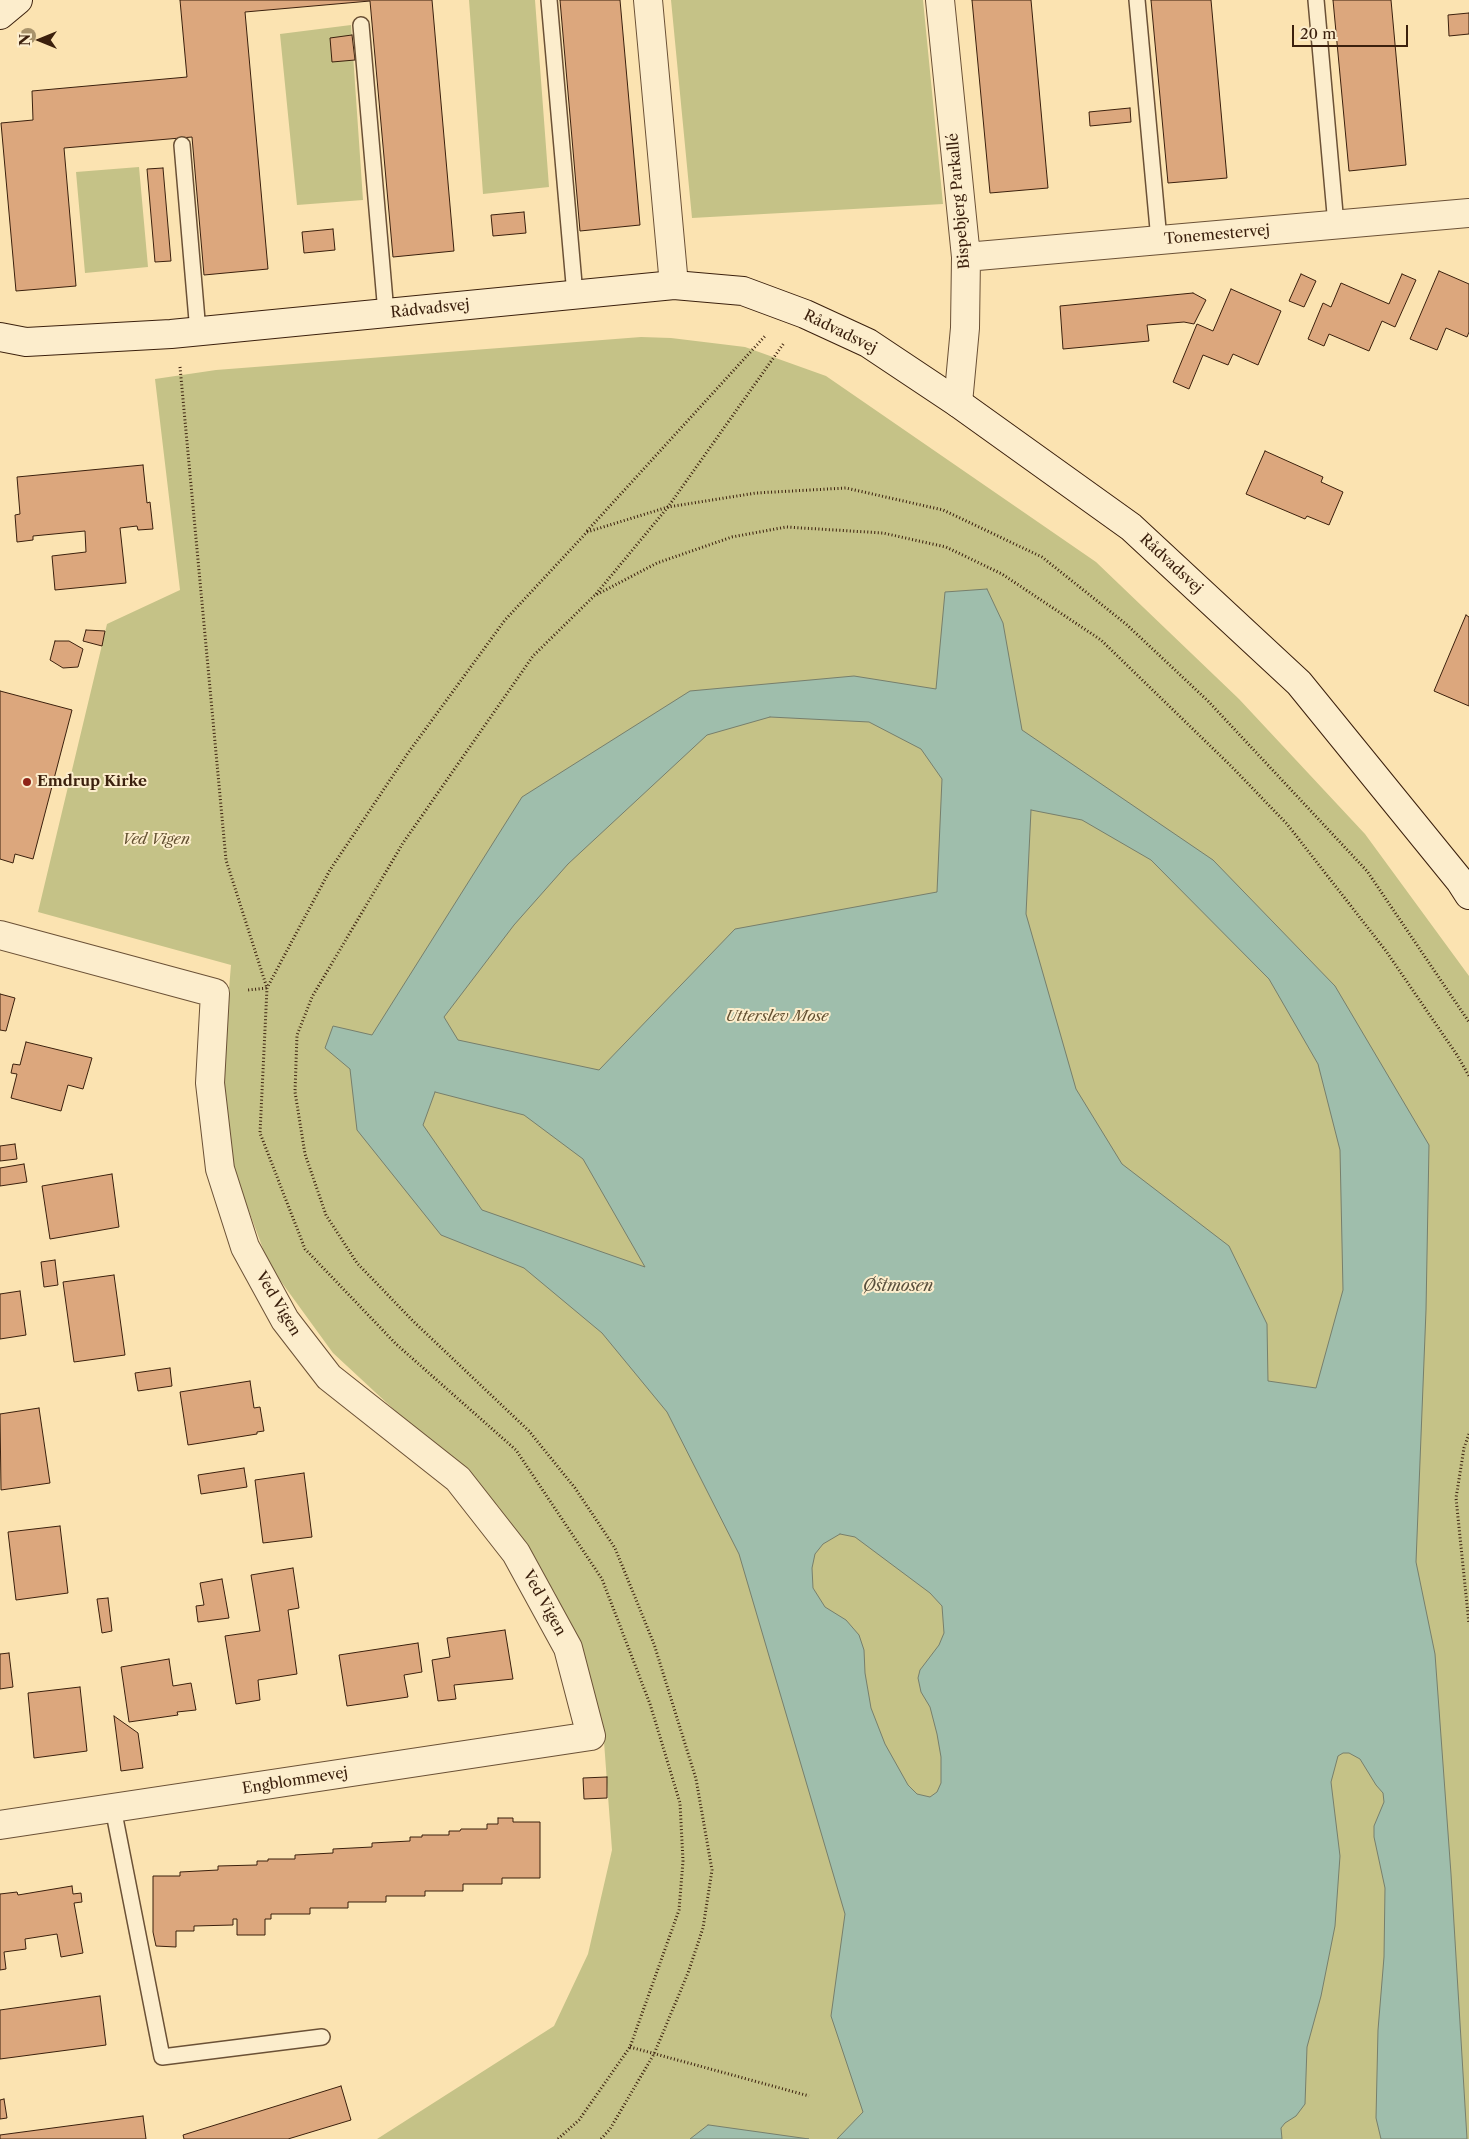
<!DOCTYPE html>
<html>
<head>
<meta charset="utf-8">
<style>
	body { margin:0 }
	#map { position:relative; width:1469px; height:2139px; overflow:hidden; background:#fbe3b1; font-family:"Libre Caslon Text",serif }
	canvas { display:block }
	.north { position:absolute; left:15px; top:15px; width:50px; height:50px; -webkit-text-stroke:4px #fcedcc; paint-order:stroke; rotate:270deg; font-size:14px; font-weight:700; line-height:20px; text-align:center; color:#3b200d }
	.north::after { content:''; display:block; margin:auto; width:18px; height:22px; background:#3b200d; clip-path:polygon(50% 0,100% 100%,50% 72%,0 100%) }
	.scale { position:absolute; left:1292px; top:25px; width:116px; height:22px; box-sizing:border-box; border:2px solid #3b200d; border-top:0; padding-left:6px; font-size:15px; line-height:18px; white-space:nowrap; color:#3b200d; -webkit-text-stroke:4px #fcedcc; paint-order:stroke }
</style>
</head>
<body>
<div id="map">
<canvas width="1469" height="2139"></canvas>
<div class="north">N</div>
<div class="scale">20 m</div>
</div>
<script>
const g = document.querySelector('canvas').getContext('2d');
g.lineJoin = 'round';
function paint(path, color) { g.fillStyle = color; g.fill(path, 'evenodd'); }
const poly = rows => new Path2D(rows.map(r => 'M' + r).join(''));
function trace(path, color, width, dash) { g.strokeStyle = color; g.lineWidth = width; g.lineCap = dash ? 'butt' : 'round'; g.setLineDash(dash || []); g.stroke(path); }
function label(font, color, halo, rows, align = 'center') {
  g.font = font + ' "Libre Caslon Text",serif'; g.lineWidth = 4; g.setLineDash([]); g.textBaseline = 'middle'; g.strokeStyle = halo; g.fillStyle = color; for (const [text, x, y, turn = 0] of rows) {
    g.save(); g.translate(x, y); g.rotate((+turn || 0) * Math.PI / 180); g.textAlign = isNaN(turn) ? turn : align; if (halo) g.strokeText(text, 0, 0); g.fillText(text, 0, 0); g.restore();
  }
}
paint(poly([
	[469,0,535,0,549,187,483,194],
	[671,0,923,0,943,204,692,218],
	[351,25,363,200,297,205,280,34],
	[139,167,148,267,85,273,76,172],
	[641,337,671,338,745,347,826,376,1096,562,1239,699,1365,834,1469,976,1469,2139,377,2139,554,2026,588,1954,612,1850,603,1728,555,1593,499,1507,333,1353,269,1265,233,1168,221,1085,231,965,38,912,107,624,180,590,155,379,216,370]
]), '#c5c287');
const water = poly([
	[987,589,1003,623,1022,730,1213,860,1335,986,1429,1145,1426,1310,1416,1562,1435,1654,1451,1874,1467,2139,1381,2139,1376,2118,1378,2030,1384,1957,1385,1888,1374,1837,1374,1826,1384,1802,1383,1793,1376,1785,1360,1759,1349,1753,1343,1753,1338,1756,1331,1782,1340,1856,1335,1926,1321,1996,1307,2047,1305,2104,1296,2116,1285,2123,1281,2128,1282,2139,837,2139,863,2112,831,2016,845,1914,739,1554,667,1412,602,1333,524,1268,441,1235,357,1130,350,1069,325,1048,333,1026,372,1035,522,797,690,691,854,676,936,689,945,592,987,589],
	[770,717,869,722,921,749,942,779,937,892,735,929,599,1070,458,1040,444,1017,514,925,568,864,707,735,770,717],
	[1031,810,1082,820,1151,860,1269,979,1318,1064,1340,1150,1343,1290,1316,1388,1268,1381,1267,1324,1229,1246,1122,1164,1076,1089,1026,914,1031,810],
	[435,1092,524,1115,583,1159,645,1267,482,1210,423,1125,435,1092],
	[840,1534,855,1537,930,1593,942,1606,944,1633,939,1645,920,1670,918,1678,921,1692,930,1707,937,1734,941,1757,941,1783,937,1792,930,1797,917,1794,908,1785,885,1744,871,1708,865,1673,864,1650,859,1635,846,1620,825,1607,813,1588,812,1568,815,1554,823,1544,840,1534],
	[708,2125,709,2125,809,2139,690,2139,708,2125]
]);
paint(water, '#9fbeac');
trace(water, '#777f6c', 1);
const building = poly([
	[180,0,432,0,454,251,393,257,370,1,245,12,268,269,204,275,192,137,64,148,76,286,16,291,1,123,33,120,32,91,187,77,180,0],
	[560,0,620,0,640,225,580,231,560,0],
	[972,0,1031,0,1048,188,990,193,972,0],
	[1151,0,1211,0,1227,178,1168,183,1151,0],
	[1333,0,1391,0,1406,165,1349,171,1333,0],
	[1469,13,1469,34,1449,36,1448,15,1469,13],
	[352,35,355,60,332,62,330,38,352,35],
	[1130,108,1131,122,1090,126,1089,112,1130,108],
	[163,168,171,261,155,262,147,169,163,168],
	[524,212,526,233,493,236,491,215,524,212],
	[333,229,335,250,304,253,302,232,333,229],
	[1439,271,1469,284,1469,332,1467,337,1446,328,1437,350,1410,339,1439,271],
	[1301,274,1316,281,1304,307,1289,301,1301,274],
	[1402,274,1416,280,1395,327,1382,321,1369,351,1329,334,1324,346,1308,339,1323,303,1331,307,1341,283,1389,304,1402,274],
	[1231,289,1281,311,1258,365,1233,354,1228,365,1203,355,1189,389,1173,382,1197,324,1213,331,1231,289],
	[1193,293,1206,300,1194,324,1184,322,1147,325,1149,341,1063,349,1060,306,1193,293],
	[1265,451,1323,477,1321,482,1343,492,1329,525,1307,516,1305,519,1246,494,1265,451],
	[143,465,147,503,150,502,153,529,138,530,137,526,120,528,126,583,55,590,52,556,86,552,85,531,33,536,33,540,17,542,15,515,20,514,17,477,143,465],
	[1466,615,1469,617,1469,706,1434,691,1466,615],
	[86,630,105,631,102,646,83,641,86,630],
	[55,641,69,641,83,649,78,667,63,668,50,660,55,641],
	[0,691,72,710,33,859,15,854,13,863,0,859,0,691],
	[0,994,15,998,6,1031,0,1030,0,994],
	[26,1042,92,1058,83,1089,68,1085,61,1111,11,1098,17,1074,11,1073,13,1064,20,1065,26,1042],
	[15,1144,17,1159,0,1161,0,1146,15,1144],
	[24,1164,27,1182,0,1186,0,1168,24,1164],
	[112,1174,119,1227,50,1239,42,1186,112,1174],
	[55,1260,58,1285,44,1287,41,1262,55,1260],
	[114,1275,125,1355,74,1362,63,1282,114,1275],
	[20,1291,26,1335,0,1339,0,1294,20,1291],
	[170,1368,172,1386,138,1391,135,1373,170,1368],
	[250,1381,254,1408,260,1407,264,1431,257,1432,257,1434,188,1445,180,1392,250,1381],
	[39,1408,50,1483,1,1490,0,1414,39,1408],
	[244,1468,247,1487,201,1494,198,1475,244,1468],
	[304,1473,312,1537,263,1543,255,1480,304,1473],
	[60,1526,68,1593,16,1600,8,1532,60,1526],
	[293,1568,299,1608,288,1610,297,1674,258,1680,260,1700,236,1704,225,1636,260,1631,251,1575,293,1568],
	[222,1579,229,1618,198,1622,196,1606,204,1605,200,1583,222,1579],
	[108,1598,112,1631,102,1633,97,1599,108,1598],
	[505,1630,513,1679,454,1685,456,1699,438,1701,432,1660,450,1657,447,1638,505,1630],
	[418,1643,422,1672,404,1675,408,1697,347,1706,339,1655,418,1643],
	[9,1653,13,1687,0,1689,0,1654,9,1653],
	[169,1659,173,1686,191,1683,196,1710,177,1712,178,1715,129,1722,121,1667,169,1659],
	[80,1687,87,1751,34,1758,28,1693,80,1687],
	[114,1716,138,1733,143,1768,121,1771,114,1716],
	[607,1777,607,1798,584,1799,583,1778,607,1777],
	[498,1818,513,1818,513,1822,540,1822,540,1878,502,1878,502,1884,463,1884,463,1891,425,1891,425,1896,386,1896,386,1902,348,1902,348,1908,310,1908,310,1914,271,1914,271,1919,265,1919,265,1935,237,1935,237,1919,233,1919,233,1925,194,1926,194,1931,176,1931,176,1947,156,1946,153,1932,153,1876,180,1876,180,1872,218,1870,218,1866,257,1865,257,1861,268,1861,268,1859,295,1859,295,1855,333,1853,333,1849,372,1847,372,1843,410,1841,410,1837,422,1837,422,1835,449,1835,449,1831,460,1831,461,1829,487,1829,487,1824,498,1824,498,1818],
	[72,1886,73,1894,81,1893,82,1902,74,1903,83,1953,61,1957,57,1934,25,1939,26,1949,4,1952,6,1969,0,1970,0,1894,17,1892,18,1895,72,1886],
	[100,1996,106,2045,0,2059,0,2010,100,1996],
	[341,2086,351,2120,288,2139,184,2139,183,2135,341,2086],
	[4,2099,7,2118,0,2119,0,2100,4,2099],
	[143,2116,146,2139,0,2139,0,2135,143,2116]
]);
paint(building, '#dca77d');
trace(building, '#3b200d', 1);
const lane = poly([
	[549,0,575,295],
	[1137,0,1159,240],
	[1316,0,1336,225],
	[361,25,386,313],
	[182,145,198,332],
	[113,1808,162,2057,322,2037]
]);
const street = poly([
	[648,0,674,285],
	[940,0,966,257,965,328,958,403],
	[966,257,1469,213],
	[0,935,215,993,210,1083,220,1169,245,1247,285,1320,329,1377,458,1479,516,1553,568,1648,591,1736,0,1825]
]);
const secondary = poly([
	[0,15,18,0],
	[0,337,26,342,171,334,674,285,743,291,805,314,868,343,958,403,1131,527,1299,683,1460,881,1469,895]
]);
trace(lane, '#6b5136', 18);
trace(street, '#6b5136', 30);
trace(secondary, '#3b200d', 30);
trace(poly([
	[180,367,226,860,267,988,248,990],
	[587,531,765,336],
	[596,594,668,507,784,343],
	[1469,1434,1464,1448,1456,1498,1469,1624],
	[630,2047,809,2096],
	[558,2139,579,2120,630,2047,679,1910,683,1861,680,1803,650,1704,602,1579,516,1450,396,1344,305,1249,260,1133,267,988,330,870,408,753,505,620,587,532,668,507,756,493,846,488,943,510,1042,557,1126,624,1208,701,1367,871,1469,1022],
	[601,2139,610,2129,654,2054,688,1973,703,1928,712,1870,696,1779,654,1644,615,1548,575,1488,529,1431,413,1321,357,1263,326,1215,305,1154,295,1092,297,1035,312,997,403,843,533,656,594,596,657,563,732,537,786,527,883,533,946,547,1002,574,1101,640,1232,767,1287,824,1386,951,1457,1055,1469,1076]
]), '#3b200d', 3, [1, 2.5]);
trace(lane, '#fcedcc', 15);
trace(street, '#fcedcc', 28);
trace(secondary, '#fcedcc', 28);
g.fillStyle = '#a8936b';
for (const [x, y] of [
	[28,36]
]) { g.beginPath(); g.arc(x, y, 8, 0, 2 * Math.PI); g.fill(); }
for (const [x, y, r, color] of [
	[27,782,5,"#8f2418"]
]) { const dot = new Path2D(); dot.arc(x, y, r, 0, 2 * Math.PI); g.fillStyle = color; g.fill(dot); trace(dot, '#fcedcc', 2); }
label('15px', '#3b200d', '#fcedcc', [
	["Bispebjerg Parkallé",959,201,-95],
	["Tonemestervej",1217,235,-5],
	["Rådvadsvej",430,309,-6],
	["Rådvadsvej",840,332,26],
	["Rådvadsvej",1171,564,43],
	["Ved Vigen",278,1304,59],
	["Ved Vigen",544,1603,61],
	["Engblommevej",295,1781,-9]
]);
label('bold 15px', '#3b200d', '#fcedcc', [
	["Emdrup Kirke",37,782]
], 'left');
label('italic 15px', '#645132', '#fcedcc', [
	["Ved Vigen",156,840],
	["Utterslev Mose",777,1017]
]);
label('italic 16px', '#594f3d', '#fcedcc', [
	["Østmosen",898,1286]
]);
</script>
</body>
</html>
